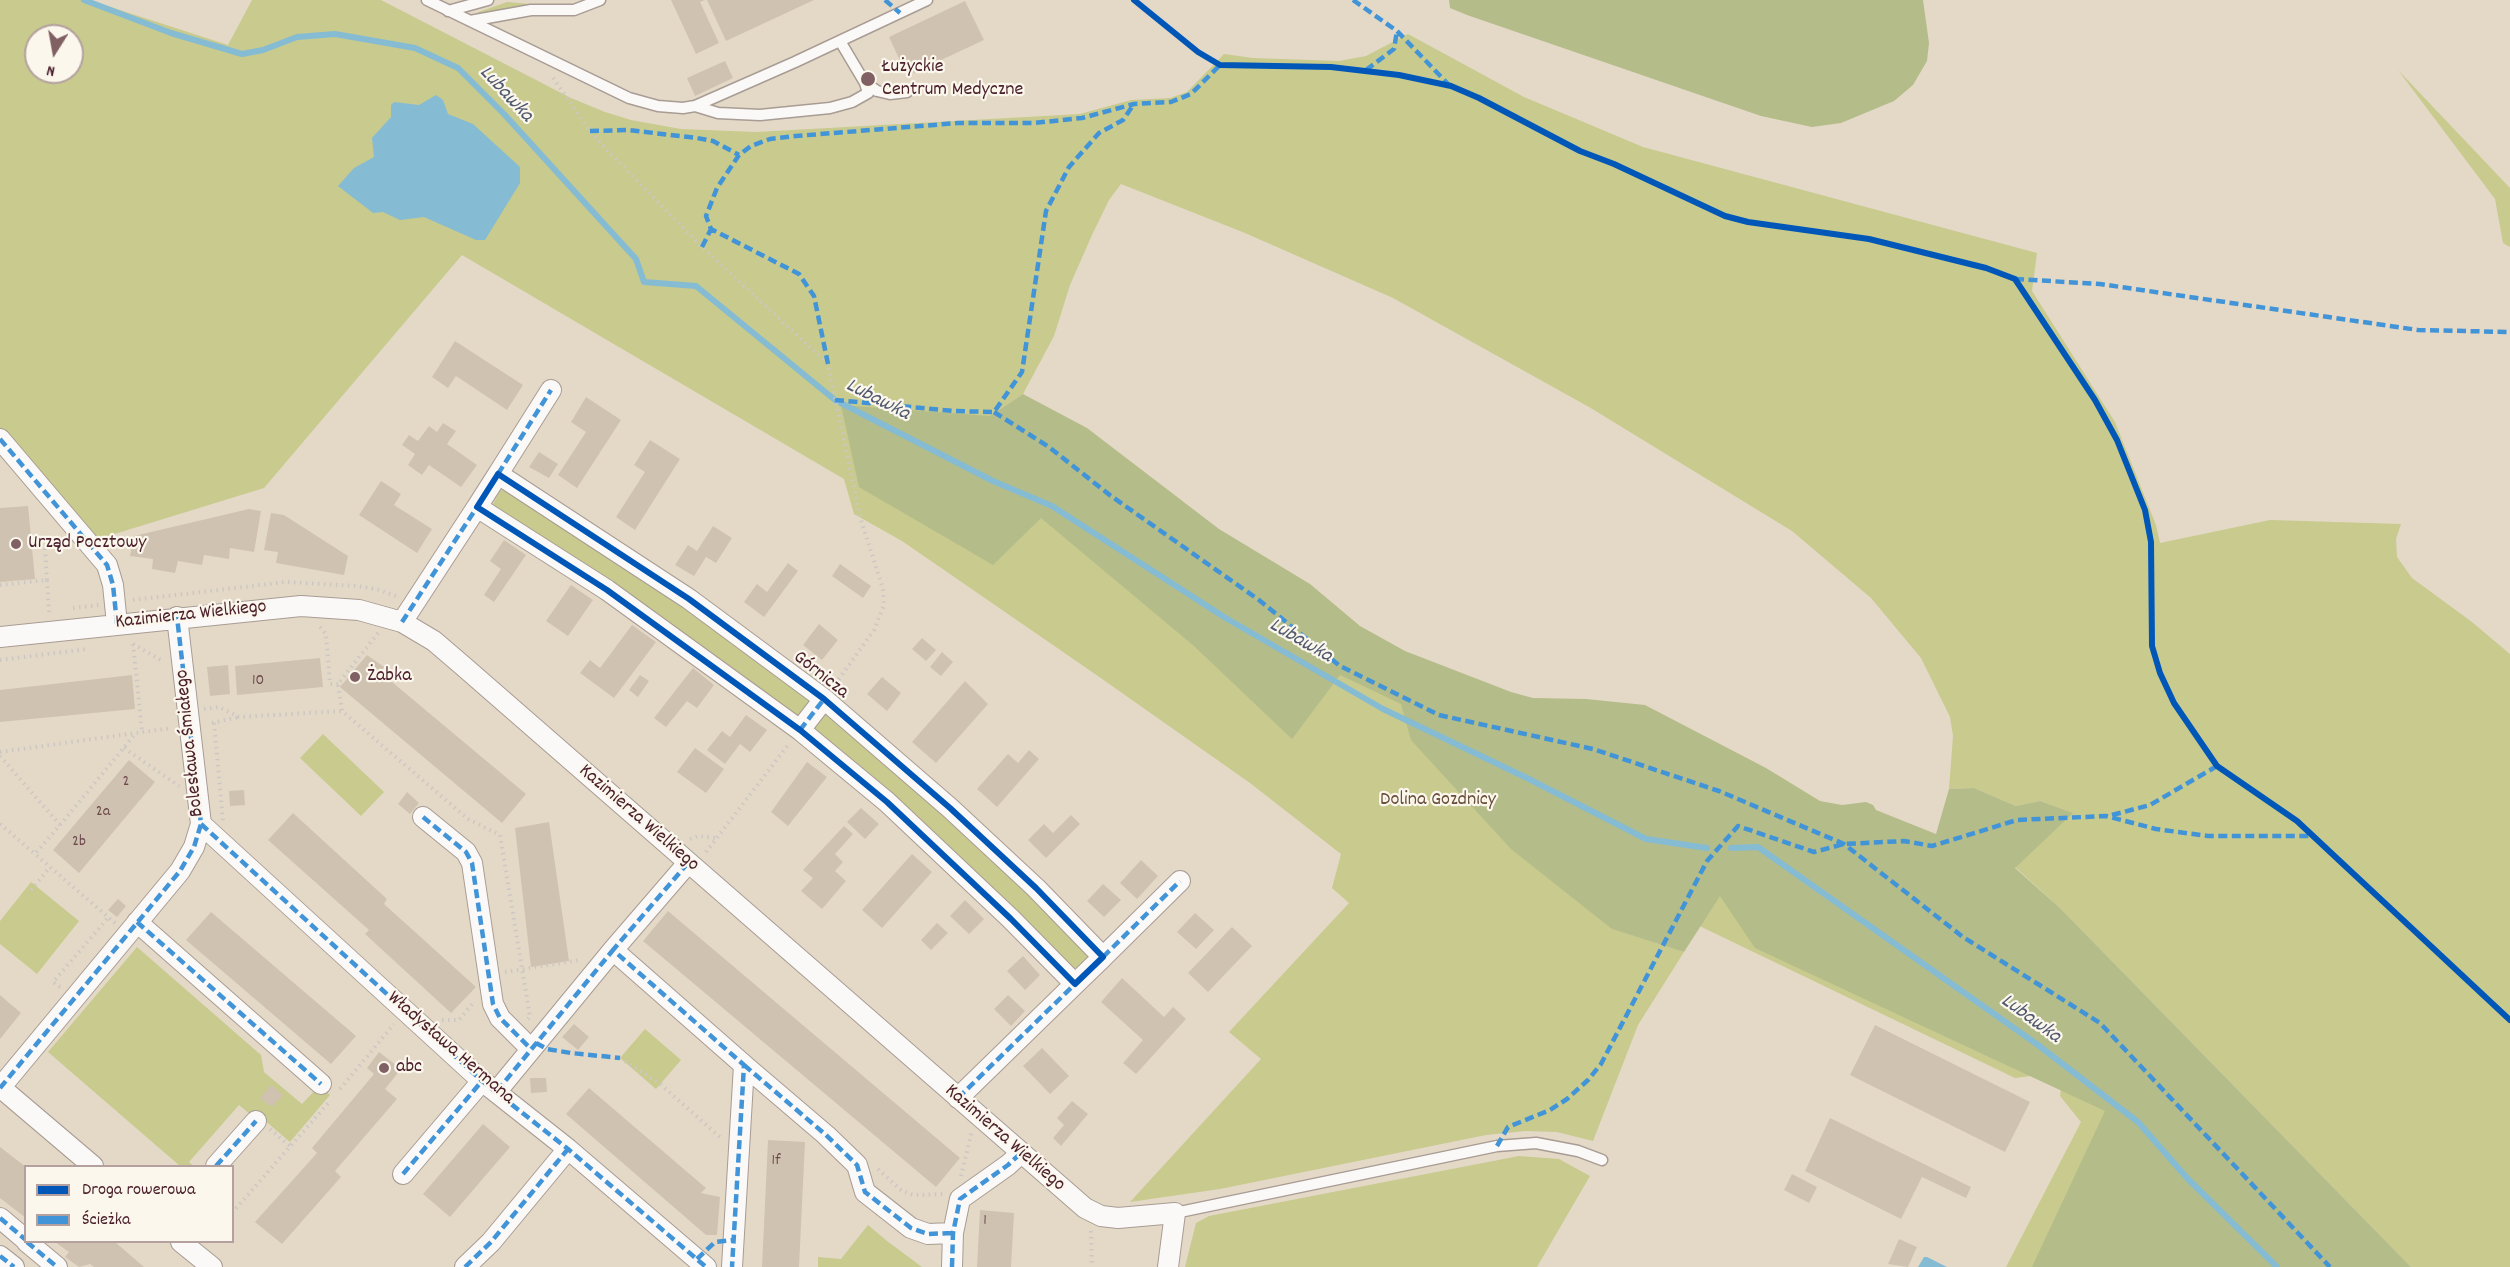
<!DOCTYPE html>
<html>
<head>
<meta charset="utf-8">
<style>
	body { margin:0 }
	#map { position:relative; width:2510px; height:1267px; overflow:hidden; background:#e4d9c7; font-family:Dekko,sans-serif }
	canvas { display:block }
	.legend { position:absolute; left:24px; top:1165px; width:210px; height:78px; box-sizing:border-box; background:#fbf7ec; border:2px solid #b4a19f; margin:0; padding:8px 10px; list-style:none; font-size:18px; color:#4a1f2b }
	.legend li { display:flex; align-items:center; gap:12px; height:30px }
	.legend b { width:30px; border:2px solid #b4a19f }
	.north { position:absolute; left:24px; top:24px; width:60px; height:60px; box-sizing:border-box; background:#fbf7ec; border:2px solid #b4a19f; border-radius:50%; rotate:191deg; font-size:16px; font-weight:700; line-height:24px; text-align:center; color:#4a1f2b }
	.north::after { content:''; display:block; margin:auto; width:21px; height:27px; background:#806062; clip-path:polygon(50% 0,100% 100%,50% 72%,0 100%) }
</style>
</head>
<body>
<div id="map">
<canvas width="2510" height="1267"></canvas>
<ul class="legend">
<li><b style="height:8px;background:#0057b8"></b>Droga rowerowa</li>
<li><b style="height:8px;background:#4194d7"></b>Ścieżka</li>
</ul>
<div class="north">N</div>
</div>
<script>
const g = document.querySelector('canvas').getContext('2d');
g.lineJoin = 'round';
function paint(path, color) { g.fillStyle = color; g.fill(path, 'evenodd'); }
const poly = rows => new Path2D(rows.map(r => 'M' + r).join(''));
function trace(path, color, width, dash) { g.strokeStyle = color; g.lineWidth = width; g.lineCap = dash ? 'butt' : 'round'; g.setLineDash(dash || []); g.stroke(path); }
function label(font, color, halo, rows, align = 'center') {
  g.font = font + ' Dekko,sans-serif'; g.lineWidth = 4.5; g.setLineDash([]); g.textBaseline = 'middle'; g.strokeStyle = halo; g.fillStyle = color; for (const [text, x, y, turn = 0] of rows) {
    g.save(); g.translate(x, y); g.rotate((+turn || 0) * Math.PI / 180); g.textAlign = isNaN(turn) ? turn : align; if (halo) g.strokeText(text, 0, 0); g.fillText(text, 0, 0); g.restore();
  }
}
paint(poly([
	[0,0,89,0,228,45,252,0,381,0,571,98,605,112,631,120,681,129,756,132,1080,114,1131,100,1170,98,1187,92,1224,54,1253,58,1339,61,1366,56,1408,34,1524,97,1643,147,2037,253,2032,291,2115,422,2156,525,2160,543,2270,520,2401,524,2396,539,2397,557,2412,578,2472,622,2510,654,2510,1267,2411,1267,2060,908,2015,867,2072,813,2040,801,2016,806,1974,788,1949,789,1953,736,1950,717,1921,658,1871,598,1792,531,1589,407,1393,298,1245,233,1121,184,1109,200,1092,235,1070,285,1054,336,1023,394,990,416,973,416,1066,450,1251,565,1413,679,1511,709,1640,724,1819,819,1959,884,2127,1002,2151,1029,2199,1097,2242,1150,2375,1267,2006,1267,2081,1122,2060,1096,2064,1069,2056,1064,2048,1074,2015,1078,1685,919,1603,921,1613,929,1684,952,1638,1025,1593,1141,1557,1132,1525,1131,1486,1135,1220,1189,1130,1202,1261,1059,1229,1032,1349,903,1332,888,1341,854,1250,783,1095,674,902,541,854,514,844,479,462,255,264,488,95,540,0,431],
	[36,36,72,36,72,72,36,72],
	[507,2,531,4,492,13,476,13],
	[2398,70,2510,188,2510,247,2503,243,2495,199],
	[506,488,631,567,812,700,798,718,492,506,500,491],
	[826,712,1002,864,1089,956,1086,960,1073,970,814,729,814,724],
	[323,734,384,792,361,816,300,758],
	[31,882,79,921,37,974,0,944,0,921],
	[137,947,261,1055,264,1072,302,1104,319,1086,330,1095,290,1142,255,1112,251,1115,239,1105,189,1162,193,1166,180,1166,48,1052],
	[645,1029,681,1060,656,1089,620,1058],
	[1519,1156,1559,1159,1590,1176,1537,1267,1185,1267,1196,1223,1209,1216],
	[868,1225,887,1241,922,1267,818,1267,818,1257,841,1259]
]), '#c8ca8e');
paint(poly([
	[1449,0,1923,0,1929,43,1927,61,1913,85,1894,101,1841,123,1812,127,1761,116,1467,15,1450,8],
	[1023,394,1087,428,1219,529,1310,584,1360,626,1405,651,1511,692,1533,698,1586,699,1645,705,1766,768,1820,801,1842,805,1866,802,1873,805,1876,810,1936,834,1949,789,1974,788,2016,806,2040,801,2073,813,2015,868,2060,908,2411,1267,2032,1267,2105,1111,1755,948,1720,896,1684,952,1612,929,1511,849,1411,740,1401,704,1340,675,1292,739,1194,646,1041,518,993,565,859,487,841,405,990,416]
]), '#b4bc89');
paint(poly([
	[436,95,443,100,448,114,473,124,520,167,520,183,485,240,476,240,424,217,400,220,383,212,373,213,338,186,354,168,374,157,372,138,391,117,391,105,394,102,419,105],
	[1924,1257,1927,1257,1947,1267,1918,1267]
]), '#85bcd3');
trace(poly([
	[84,0,171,33,242,54,263,50,297,37,335,34,415,48,458,68,504,114,636,259,644,282,696,286,835,400,993,481,1052,506,1224,617,1383,709,1527,778,1646,839,1707,848],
	[1731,848,1758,847,2038,1045,2138,1122,2187,1178,2277,1267]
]), '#85bcd3', 6);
paint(poly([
	[671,0,705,0,700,2,719,43,696,54],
	[707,0,814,0,726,41],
	[965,1,984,40,907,76,889,37],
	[725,61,733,78,695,96,687,78],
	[455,341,523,385,507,410,456,376,448,388,432,377],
	[586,397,621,420,577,488,558,475,586,432,571,422],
	[443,423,456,431,447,444,477,465,461,487,429,465,422,475,408,465,415,454,402,445,409,435,418,441,429,426,437,432],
	[650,440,680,459,635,530,616,517,645,472,634,465],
	[539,452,558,464,549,478,529,467],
	[381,481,401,494,394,505,432,529,417,553,359,515],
	[28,506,35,579,0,582,0,508],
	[249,509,261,511,254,552,230,548,229,559,204,555,202,565,178,561,175,573,152,569,153,559,130,556,134,536],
	[271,513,284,515,348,556,344,575,276,563,278,552,264,550],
	[713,526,732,538,716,563,706,557,694,576,675,565,688,545,697,551],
	[504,540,526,555,494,602,484,595,501,569,490,561],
	[788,563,798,571,764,617,744,602,757,584,767,592],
	[840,564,871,586,863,598,832,576],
	[571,585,593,600,568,636,546,621],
	[819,624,838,640,822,660,803,645],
	[632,625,656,642,614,698,580,673,590,660,600,668],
	[922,638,936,650,926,661,912,649],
	[942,652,953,662,941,676,930,667],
	[367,655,384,667,380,672,526,794,502,823,340,687],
	[320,658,323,687,237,695,235,666],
	[228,665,230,694,210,696,207,667],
	[693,668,714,685,697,708,687,701,666,727,654,718],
	[132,675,135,709,0,722,0,690],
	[640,675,649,681,638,697,629,690],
	[882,677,901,693,887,711,867,694],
	[965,681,988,704,936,763,912,742],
	[746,715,767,730,750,752,740,744,725,764,707,750,722,731,730,737],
	[695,748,724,769,706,793,677,772],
	[1029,750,1039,759,997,807,977,789,1008,754,1018,763],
	[129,760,155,782,79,873,53,850],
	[807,762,827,777,788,826,771,812],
	[244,790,245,805,230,806,229,791],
	[407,792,419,803,410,814,398,804],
	[861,808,879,824,865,839,847,822],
	[293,813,387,899,384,904,476,987,451,1013,365,934,369,930,268,840],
	[1071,815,1080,824,1046,858,1028,840,1044,824,1053,833],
	[549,822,569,961,531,967,515,828],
	[844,826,853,834,835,854,843,862,835,871,846,881,822,909,801,891,813,878,803,870],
	[912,854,932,872,882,928,862,910],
	[1141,860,1158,876,1137,899,1120,883],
	[1103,884,1121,900,1104,917,1087,901],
	[118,899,126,906,117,917,108,910],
	[965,900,984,919,969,934,950,916],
	[668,911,960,1158,936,1187,643,941],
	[211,912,356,1036,331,1064,186,940],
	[1195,913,1214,930,1196,949,1177,932],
	[937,923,948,933,931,950,921,940],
	[1232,927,1252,946,1208,992,1188,973],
	[1023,956,1040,975,1025,990,1007,971],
	[1122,978,1164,1017,1173,1007,1186,1019,1136,1074,1123,1063,1143,1040,1101,1002],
	[0,995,21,1013,0,1039],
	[1008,995,1025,1011,1011,1026,994,1009],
	[574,1024,589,1037,578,1050,562,1037],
	[1875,1025,2030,1102,2005,1152,1850,1075],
	[1042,1048,1069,1076,1050,1094,1023,1066],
	[379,1052,401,1069,385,1089,397,1099,335,1171,341,1177,282,1244,255,1222,317,1153,312,1148,374,1074,367,1068],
	[530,1078,546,1078,547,1092,531,1093],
	[271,1085,283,1095,272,1107,260,1098],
	[589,1088,706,1188,701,1193,720,1197,717,1235,706,1235,566,1114],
	[1072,1101,1088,1114,1061,1146,1053,1138,1064,1125,1057,1118],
	[1830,1118,1971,1187,1966,1198,1922,1177,1901,1219,1805,1171],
	[483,1124,510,1147,450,1217,423,1194],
	[768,1140,805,1142,799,1267,762,1267],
	[0,1147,26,1167,26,1218,0,1198],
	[1792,1174,1817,1187,1809,1203,1784,1190],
	[980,1210,1014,1213,1011,1267,977,1267],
	[1899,1239,1917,1247,1908,1267,1888,1264],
	[55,1242,115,1242,144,1267,94,1267,90,1264,79,1267,65,1257,69,1252]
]), '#d0c2b0');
const service = poly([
	[427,0,629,98,658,106,683,108,695,106,795,62,927,0],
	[448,11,488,0],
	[470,21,531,10,574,10,600,0],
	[865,83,877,91,890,94,907,92],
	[695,106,718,113,760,115,830,108,852,102,868,93,865,83,840,41],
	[1175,1213,1497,1146,1536,1143,1578,1151,1602,1160]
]);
const minor = poly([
	[0,439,107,565,113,585,117,624],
	[498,474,689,599,824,699,950,808,1036,888,1103,957,1075,984,1011,919,887,802,800,730,607,590,477,507,498,474],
	[498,474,551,390],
	[402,622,477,507],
	[0,637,301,606,359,610,402,622,434,641,462,665,1085,1208,1101,1216,1118,1218,1175,1213,1168,1267],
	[800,730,824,699],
	[423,817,466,852,472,863,493,1004,500,1018,531,1049],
	[201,824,482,1081,568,1149,706,1267],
	[688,863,613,950,744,1065,732,1267],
	[137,922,321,1084],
	[1103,957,1180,881],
	[744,1065,826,1135,857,1165,865,1192,911,1228,928,1234,953,1233],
	[0,1087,93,1166],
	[0,1088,180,871,194,847,201,824,177,617],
	[497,1091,613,950],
	[958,1098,1075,984],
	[216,1166,256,1121],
	[403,1174,482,1081],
	[0,1218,26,1240],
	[27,1242,57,1267],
	[181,1242,212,1267],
	[0,1256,14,1267],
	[465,1267,491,1242,568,1149],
	[952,1267,953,1233,960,1199,1008,1165,1020,1154]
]);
trace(service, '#a89c94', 13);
trace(minor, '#a89c94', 22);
trace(poly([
	[553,78,590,131,607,150,702,247,828,364,861,520,883,589,884,605,874,630,834,686],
	[47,580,45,546,59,538],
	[0,585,47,580,49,612],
	[133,600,286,582,357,586,380,590,398,597],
	[73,608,99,605],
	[320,627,326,634,330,684,338,684],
	[378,633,338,684,342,711,468,819,500,835,530,1017,528,1019],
	[133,644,164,662],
	[133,644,142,731],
	[0,660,87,649],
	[204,709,219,707,239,717,342,711],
	[212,723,239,717],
	[214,723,223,821],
	[124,748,179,786],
	[0,752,171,728],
	[0,756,60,825,35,854,115,923],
	[0,824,35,854],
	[60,825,136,733],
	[690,839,698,836,716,838],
	[706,852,788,745],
	[31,890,50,867],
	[505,972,580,960],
	[60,987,53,982,108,918],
	[442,1020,459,1020,474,1002],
	[620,1058,659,1083,722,1139],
	[340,1089,394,1024],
	[270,1129,290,1146],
	[878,1169,902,1191,913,1195,943,1194],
	[961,1176,972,1131],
	[232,1213,329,1102],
	[1091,1231,1092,1267]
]), '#cdc7c4', 4, [1.5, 4.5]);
trace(service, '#fbf9f7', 10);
trace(minor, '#fbf9f7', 20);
trace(poly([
	[885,0,900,13],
	[1353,0,1397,31,1449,85],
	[1366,70,1394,49,1397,31],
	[590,131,628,130,697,138,713,141,739,155],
	[702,247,711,229],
	[2015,279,2100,284,2418,330,2510,332],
	[828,364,814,296,799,274,711,229,706,216,717,188,739,155,751,146,770,139,796,136,958,123,1034,123,1082,118,1134,104,1171,102,1191,94,1220,65],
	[835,400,953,411,994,412,1022,372,1046,211,1069,167,1099,133,1123,120,1134,104],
	[994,412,1049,447,1111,496,1259,600,1340,666,1439,715,1593,749,1719,791,1844,844,1963,937,2100,1023,2330,1267],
	[0,439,107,565,113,585,117,624],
	[498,474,551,390],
	[402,622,477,507],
	[800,730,824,699],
	[2112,815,2150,805,2217,766],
	[423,817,466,852,472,863,493,1004,500,1018,531,1049],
	[201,824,482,1081,568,1149,706,1267],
	[688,863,613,950,744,1065,732,1267],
	[137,922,321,1084],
	[1103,957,1180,881],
	[536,1043,547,1049,571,1053,620,1058],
	[744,1065,826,1135,857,1165,865,1192,911,1228,928,1234,953,1233],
	[0,1088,180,871,194,847,201,824,177,617],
	[497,1091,613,950],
	[958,1098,1075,984],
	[1497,1146,1508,1127,1550,1110,1567,1099,1588,1080,1601,1064,1707,861,1738,826,1814,852,1844,844,1904,841,1932,846,2017,820,2106,816,2156,829,2208,836,2313,836],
	[216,1166,256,1121],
	[403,1174,482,1081],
	[0,1218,26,1240],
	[27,1242,57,1267],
	[0,1256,14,1267],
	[697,1259,715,1242,734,1240],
	[465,1267,491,1242,568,1149],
	[952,1267,953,1233,960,1199,1008,1165,1020,1154]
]), '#4194d7', 4.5, [9, 4.5]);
trace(poly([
	[1134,0,1198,52,1220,65,1331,67,1399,75,1451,86,1479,98,1580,151,1614,164,1725,216,1748,222,1869,239,1986,268,2015,279,2095,400,2117,440,2145,510,2151,542,2152,646,2160,673,2174,703,2217,766,2297,821,2510,1020],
	[498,474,689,599,824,699,950,808,1036,888,1103,957,1075,984,1011,919,887,802,800,730,607,590,477,507,498,474]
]), '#0057b8', 6);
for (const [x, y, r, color] of [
	[868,79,8,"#806062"],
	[16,544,6,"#806062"],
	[355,677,6,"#806062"],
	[384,1068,6,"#806062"]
]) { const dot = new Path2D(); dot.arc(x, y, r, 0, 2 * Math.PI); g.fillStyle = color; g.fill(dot); trace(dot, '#fbf7ec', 2); }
label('16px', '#6c484c', null, [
	["10",258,682],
	["2",126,783],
	["2a",103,813],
	["2b",79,843],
	["1f",776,1162],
	["1",985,1222]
]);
label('20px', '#4a1f2b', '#fbf7ec', [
	["Łużyckie",882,68],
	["Centrum Medyczne",882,91],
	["Urząd Pocztowy",28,544],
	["Żabka",367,677],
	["abc",396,1068]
], 'left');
label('20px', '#4a1f2b', '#fbf7ec', [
	["Kazimierza Wielkiego",191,616,-6],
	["Górnicza",820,676,38],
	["Bolesława Śmiałego",191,743,-96],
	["Kazimierza Wielkiego",638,819,41],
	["Władysława Hermana",450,1049,41],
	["Kazimierza Wielkiego",1004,1139,41]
]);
label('20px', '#694f3b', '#fbf7ec', [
	["Dolina Gozdnicy",1438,801]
]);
label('italic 21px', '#515970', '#fbf7ec', [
	["Lubawka",505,95,47],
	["Lubawka",877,401,27],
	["Lubawka",1300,642,30],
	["Lubawka",2030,1020,36]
]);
</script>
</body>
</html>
